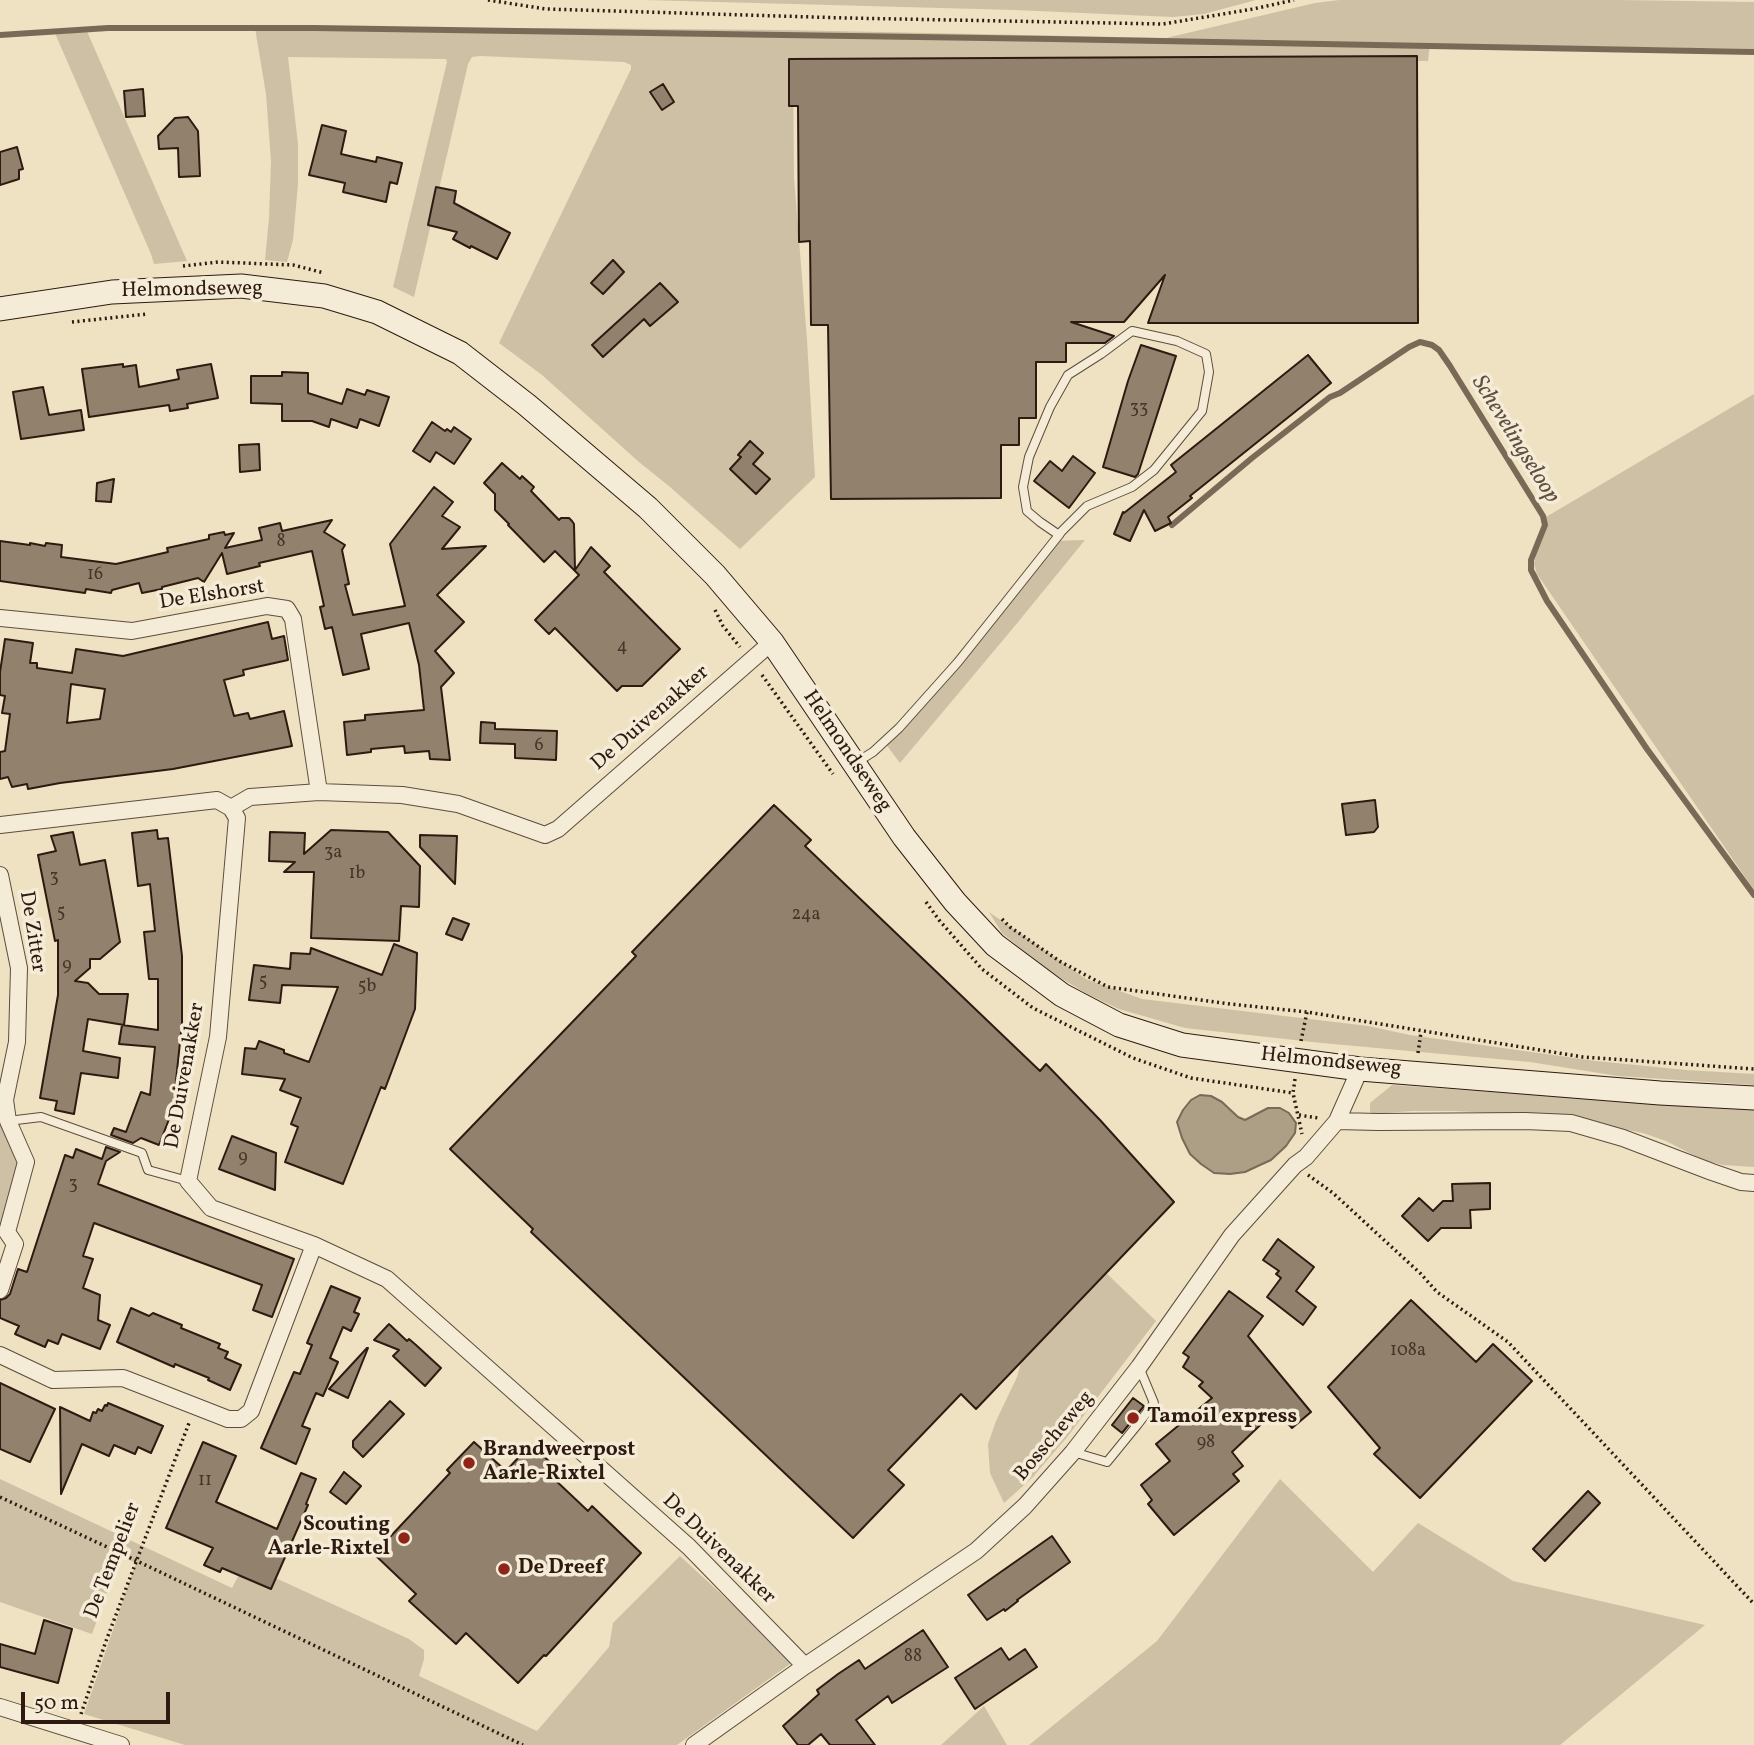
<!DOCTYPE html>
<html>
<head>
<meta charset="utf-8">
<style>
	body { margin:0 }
	#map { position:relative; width:1754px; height:1745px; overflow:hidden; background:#eee2c2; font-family:Vollkorn,serif }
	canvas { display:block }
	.scale { position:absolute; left:21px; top:1692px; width:149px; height:32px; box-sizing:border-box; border:4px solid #2f1a11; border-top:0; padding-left:9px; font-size:21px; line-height:24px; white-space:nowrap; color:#2f1a11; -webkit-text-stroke:5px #f4ecd7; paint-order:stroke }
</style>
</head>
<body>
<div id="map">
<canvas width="1754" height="1745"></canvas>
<div class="scale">50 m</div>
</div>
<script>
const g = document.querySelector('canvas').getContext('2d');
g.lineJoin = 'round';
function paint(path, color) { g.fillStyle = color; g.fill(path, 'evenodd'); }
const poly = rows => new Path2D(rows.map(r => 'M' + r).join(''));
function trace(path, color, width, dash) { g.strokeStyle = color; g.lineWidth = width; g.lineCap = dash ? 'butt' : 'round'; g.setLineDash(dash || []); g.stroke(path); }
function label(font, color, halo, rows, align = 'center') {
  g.font = font + ' Vollkorn,serif'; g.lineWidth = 7; g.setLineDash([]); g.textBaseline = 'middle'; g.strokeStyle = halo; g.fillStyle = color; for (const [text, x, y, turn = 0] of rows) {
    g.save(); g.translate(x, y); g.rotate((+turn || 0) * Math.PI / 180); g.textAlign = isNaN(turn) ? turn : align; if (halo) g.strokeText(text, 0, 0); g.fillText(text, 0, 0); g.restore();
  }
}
paint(poly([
	[644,0,1256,0,1204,14,1173,17,1015,10],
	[1339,0,1620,0,1754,2,1754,49,1430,44,1428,61,793,62,794,177,807,340,815,477,740,549,670,487,639,462,542,375,499,343,631,69,631,65,624,62,480,56,472,57,468,64,414,297,393,287,447,62,446,59,288,57,298,144,298,184,293,240,287,262,265,260,269,218,271,161,266,94,255,28,556,28,784,30,1166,38,1315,3],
	[86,29,140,153,187,261,154,264,151,254,54,31],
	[1754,394,1754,890,1537,574,1534,564,1537,549,1547,524,1546,517],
	[1085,540,1014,627,900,763,885,743,1050,541],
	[989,912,1086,979,1142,999,1368,1026,1410,1035,1596,1061,1686,1070,1754,1074,1754,1085,1618,1076,1530,1062,1322,1043,1185,1028,1119,1009,1089,995,1054,974,1026,953,1002,933],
	[1392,1085,1754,1110,1754,1167,1723,1165,1703,1160,1666,1141,1643,1133,1597,1124,1512,1114,1454,1111,1412,1111,1374,1114,1370,1112,1370,1103],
	[0,1120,26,1162,0,1229],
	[1101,1268,1156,1321,1068,1436,1032,1478,1004,1503,990,1473,988,1444,996,1421,1017,1377,1024,1351],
	[0,1479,232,1588,242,1569,247,1565,409,1639,424,1650,424,1659,419,1676,537,1731,609,1647,613,1623,680,1556,794,1661,677,1745,185,1745,84,1714,136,1563,120,1556,92,1634,0,1602],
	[1280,1479,1373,1572,1418,1523,1513,1581,1705,1625,1560,1745,1029,1745,1157,1641],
	[984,1706,1007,1745,941,1745]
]), '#cec0a4');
const water = poly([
	[1200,1095,1211,1096,1222,1102,1238,1117,1245,1120,1268,1108,1280,1108,1289,1113,1296,1123,1295,1133,1286,1146,1271,1160,1260,1165,1245,1172,1230,1174,1214,1173,1201,1164,1190,1154,1182,1138,1177,1122,1183,1110,1191,1100,1200,1095]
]);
paint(water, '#ad9e86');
trace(water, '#7b6957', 2);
trace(poly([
	[0,35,108,28,314,28,1052,39,1754,52],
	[1172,525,1252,458,1330,397,1340,393,1409,347,1420,342,1432,345,1439,350,1450,366,1543,516,1545,525,1531,560,1531,570,1547,601,1647,749,1754,895]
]), '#7b6957', 6);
const building = poly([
	[1417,56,1418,323,1148,323,1165,275,1124,322,1071,322,1114,336,1105,343,1066,343,1066,362,1036,362,1036,418,1019,418,1019,445,1001,445,1001,498,831,499,828,325,811,325,810,241,799,242,798,106,789,106,789,59,1417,56],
	[663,84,674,102,662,110,650,92,663,84],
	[143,89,145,116,126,117,124,91,143,89],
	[188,117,198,131,200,176,179,177,178,148,159,149,158,136,175,118,188,117],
	[322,125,346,131,341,154,376,162,377,157,402,163,397,184,390,182,386,202,343,192,345,183,309,175,322,125],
	[17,147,23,169,19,170,19,179,0,185,0,152,17,147],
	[436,187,456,191,454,203,510,233,497,259,471,246,470,248,453,239,457,232,428,225,436,187],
	[613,260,624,272,603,294,591,283,613,260],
	[660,283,678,302,650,326,644,319,603,357,592,345,660,283],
	[1141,345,1176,356,1138,474,1135,477,1103,467,1128,381,1141,345],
	[1308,355,1331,383,1190,496,1192,498,1168,517,1171,523,1155,531,1144,510,1130,541,1114,534,1123,512,1124,513,1176,472,1171,465,1308,355],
	[123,364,123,367,136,365,139,387,179,379,177,370,211,364,218,398,187,404,188,408,170,411,169,405,89,417,82,369,123,364],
	[282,372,308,373,308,393,342,404,347,389,365,395,367,390,389,397,379,426,360,419,357,428,331,419,329,427,312,421,282,421,282,404,251,403,251,376,282,376,282,372],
	[43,387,49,415,81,410,84,430,21,439,13,392,43,387],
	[432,422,445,431,447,429,451,432,454,427,471,439,454,464,436,452,430,462,413,451,432,422],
	[750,441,763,453,753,464,770,479,756,494,730,469,741,457,738,455,750,441],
	[259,444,260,470,240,472,239,445,259,444],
	[1073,456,1095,473,1069,508,1034,481,1050,461,1062,471,1073,456],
	[502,463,520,479,522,476,534,487,531,491,559,520,561,518,569,518,572,521,574,524,575,570,591,547,610,566,604,572,680,649,642,686,622,686,617,691,555,628,549,634,535,620,579,575,555,551,544,562,508,525,509,524,495,510,495,494,484,483,502,463],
	[114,479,111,502,96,501,97,483,114,479],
	[434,487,453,502,442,516,460,527,442,549,486,546,437,595,464,622,435,651,454,673,441,687,450,760,430,759,429,751,405,753,404,746,371,749,371,752,347,755,344,722,365,720,365,715,424,710,419,665,409,623,361,634,369,669,343,675,332,627,325,629,320,607,324,606,312,551,259,563,260,566,227,574,222,553,204,582,198,578,162,587,162,589,142,593,139,583,112,590,111,593,86,589,85,593,0,581,0,541,30,545,30,543,45,546,46,543,62,545,61,557,116,564,168,552,167,548,209,539,209,535,224,532,225,535,234,533,225,548,262,540,259,528,280,523,282,531,332,520,324,532,345,545,342,550,349,584,345,585,353,615,405,606,390,544,434,487],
	[268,622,272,639,284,636,288,660,243,670,244,675,224,680,234,716,248,713,250,719,284,711,292,746,173,769,60,783,28,789,27,784,12,787,8,777,0,779,0,752,5,751,10,714,2,713,5,696,0,695,0,672,5,639,33,643,30,663,37,663,37,668,72,673,76,649,123,656,268,622],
	[71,684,105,689,100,719,67,723,71,684],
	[481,722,495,723,495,729,557,731,556,760,515,758,515,744,480,743,481,722],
	[1375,800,1378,827,1374,832,1346,835,1342,804,1375,800],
	[774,805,811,840,805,846,1040,1071,1046,1064,1100,1120,1174,1202,976,1409,961,1394,888,1470,904,1485,853,1538,531,1232,533,1229,450,1149,636,956,632,952,774,805],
	[157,830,158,839,168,838,182,956,182,1023,173,1109,159,1145,141,1138,133,1143,111,1135,114,1128,126,1132,141,1092,150,1095,155,1047,119,1044,122,1025,158,1030,158,979,149,979,144,932,155,931,150,884,138,886,132,833,157,830],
	[331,830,388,832,420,866,419,907,401,906,399,941,311,938,314,872,284,872,295,862,269,861,270,832,305,833,304,854,331,830],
	[73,832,80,865,105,860,120,942,100,959,90,959,90,968,75,981,88,983,99,994,128,994,124,1025,88,1019,83,1051,120,1058,118,1078,81,1073,74,1114,55,1110,57,1101,40,1098,58,995,58,940,55,941,38,855,56,851,51,836,73,832],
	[420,835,457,836,455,884,420,847,420,835],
	[453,918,469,924,462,940,446,934,453,918],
	[394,944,417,953,415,1009,385,1089,381,1087,343,1184,285,1162,298,1127,291,1124,301,1098,280,1090,285,1079,242,1074,245,1048,256,1049,259,1041,284,1050,284,1053,309,1062,338,987,282,985,280,1003,249,1000,254,965,290,969,291,953,310,954,311,948,382,975,394,944],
	[232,1136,276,1153,275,1190,219,1169,232,1136],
	[106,1147,120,1152,106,1161,98,1184,294,1259,272,1317,253,1310,262,1285,94,1223,83,1256,93,1259,83,1288,100,1295,98,1320,110,1325,100,1349,62,1334,58,1344,48,1340,45,1347,15,1334,19,1326,0,1318,0,1300,6,1298,10,1294,18,1269,27,1272,65,1155,73,1158,76,1149,102,1159,106,1147],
	[1490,1183,1490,1209,1470,1210,1471,1228,1441,1228,1428,1241,1402,1216,1419,1198,1433,1211,1443,1201,1453,1201,1452,1184,1490,1183],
	[1278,1239,1314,1267,1296,1291,1316,1307,1303,1325,1267,1297,1281,1278,1276,1274,1279,1271,1263,1260,1278,1239],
	[331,1286,360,1298,354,1312,359,1314,351,1331,343,1327,330,1358,338,1362,323,1396,316,1393,302,1426,310,1429,296,1464,261,1448,294,1372,300,1374,312,1345,307,1343,331,1286],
	[1229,1291,1263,1316,1248,1336,1311,1412,1292,1428,1276,1410,1232,1452,1243,1466,1233,1474,1239,1481,1174,1535,1148,1504,1152,1500,1141,1485,1170,1461,1156,1444,1212,1398,1199,1386,1203,1382,1183,1367,1189,1357,1183,1353,1229,1291],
	[1411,1300,1476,1362,1493,1344,1532,1381,1420,1498,1374,1454,1380,1448,1328,1387,1411,1300],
	[131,1308,149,1316,153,1313,182,1325,181,1328,220,1344,218,1348,228,1352,225,1358,241,1365,230,1390,208,1380,209,1378,175,1364,174,1367,117,1342,131,1308],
	[389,1324,407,1341,409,1339,416,1345,441,1368,425,1386,393,1356,399,1350,374,1340,389,1324],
	[367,1348,368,1348,348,1398,329,1389,367,1348],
	[0,1383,55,1409,30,1462,0,1449,0,1383],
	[1133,1398,1144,1406,1122,1433,1112,1425,1133,1398],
	[390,1401,404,1414,363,1457,353,1447,353,1441,390,1401],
	[108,1403,163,1426,151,1453,138,1447,135,1454,114,1445,109,1456,82,1444,61,1494,60,1407,90,1421,93,1412,96,1413,98,1409,102,1411,105,1405,107,1406,108,1403],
	[203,1442,236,1456,216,1502,277,1529,301,1473,316,1479,306,1504,308,1505,271,1589,222,1568,220,1572,204,1565,213,1548,166,1528,203,1442],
	[474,1442,506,1471,531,1444,558,1470,552,1477,588,1511,592,1506,641,1553,546,1656,544,1655,518,1683,466,1633,456,1644,409,1601,416,1594,374,1554,450,1473,447,1470,474,1442],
	[344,1472,361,1486,346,1504,330,1492,344,1472],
	[1588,1491,1600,1503,1545,1561,1533,1549,1588,1491],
	[1052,1536,1070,1562,1017,1600,1018,1601,1005,1611,1004,1609,987,1620,968,1595,1052,1536],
	[44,1620,72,1629,58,1683,0,1667,0,1644,35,1654,44,1620],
	[923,1630,948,1667,892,1703,888,1696,856,1720,875,1745,830,1745,821,1734,808,1745,798,1745,783,1726,819,1694,817,1690,838,1674,859,1660,865,1669,923,1630],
	[1001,1648,1009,1660,1025,1649,1037,1667,975,1709,955,1678,1001,1648]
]);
paint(building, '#92826d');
trace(building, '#2f1a11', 2);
const lane = poly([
	[857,762,873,752,899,728,958,662,1005,603,1059,535,1061,532,1087,506,1132,487,1154,470,1202,411,1209,372,1206,354,1177,341,1132,331,1101,354,1068,375,1050,407,1029,457,1023,487,1027,511,1040,522,1059,535],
	[8,1121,41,1117,142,1153,148,1170,188,1181],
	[1073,1452,1107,1462,1138,1424,1154,1403,1139,1367]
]);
const street = poly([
	[0,618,132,631,267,606,287,609,293,619,319,792],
	[772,642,558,829,545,835,458,804,402,795,319,792,250,797,231,808,237,818,218,1037,188,1181,211,1208,314,1245,387,1279,689,1547,805,1666],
	[0,825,217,800,231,808],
	[0,875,19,968,17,1042,5,1100,8,1121,26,1162,7,1232,15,1244,0,1290],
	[1337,1121,1378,1122,1525,1121,1571,1123,1623,1138,1712,1172,1741,1182,1754,1183],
	[0,1355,53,1380,123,1378,228,1419,241,1419,251,1411,314,1245],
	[0,1707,121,1745],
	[694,1745,805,1666,976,1551,1025,1506,1073,1452,1139,1367,1232,1235,1295,1165,1306,1157,1337,1121,1360,1069]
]);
const secondary = poly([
	[0,309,112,292,241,286,324,296,377,312,460,353,527,405,648,508,715,575,772,642,904,837,955,902,995,945,1062,995,1119,1025,1182,1045,1360,1069,1660,1093,1754,1098]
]);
trace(lane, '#5f4c3d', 10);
trace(street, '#5f4c3d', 18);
trace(secondary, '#2f1a11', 25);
trace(poly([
	[488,0,546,9,846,18,1163,24,1253,9,1294,0],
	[183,266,218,262,293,265,324,273],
	[72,322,147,314],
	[715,610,723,626,740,647],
	[762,675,833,774],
	[926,902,939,920,982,969,1033,1008,1133,1058,1191,1078,1293,1093],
	[1002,919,1010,927,1061,962,1108,987,1230,1004,1307,1012,1583,1057,1754,1069],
	[1301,1041,1307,1012],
	[1418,1053,1421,1032],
	[1295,1079,1293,1093,1302,1134],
	[1299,1115,1318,1118],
	[1308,1175,1333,1193,1421,1274,1437,1292,1508,1342,1754,1604],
	[0,1497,137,1561,523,1745],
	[81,1714,106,1641,189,1423]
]), '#2f1a11', 3.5, [2, 3.5]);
trace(lane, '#f4ecd7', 8);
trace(street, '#f4ecd7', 16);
trace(secondary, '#f4ecd7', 23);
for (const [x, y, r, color] of [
	[1133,1418,7,"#8f2418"],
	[469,1463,7,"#8f2418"],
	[404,1538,7,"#8f2418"],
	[504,1569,7,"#8f2418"]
]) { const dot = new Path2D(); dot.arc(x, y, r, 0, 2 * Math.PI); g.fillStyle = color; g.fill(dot); trace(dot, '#f4ecd7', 2.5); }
label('18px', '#483428', null, [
	["33",1139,410],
	["8",281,543],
	["16",95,576],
	["4",622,648],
	["6",539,747],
	["3a",333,854],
	["1b",357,875],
	["3",54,879],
	["5",61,914],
	["24a",806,916],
	["9",67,967],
	["5",263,983],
	["5b",367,988],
	["9",243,1159],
	["3",73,1186],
	["108a",1408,1352],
	["98",1206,1444],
	["11",205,1482],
	["88",913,1658]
]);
label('21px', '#2f1a11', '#f4ecd7', [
	["Helmondseweg",192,291,-1],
	["De Elshorst",212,596,-9],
	["De Duivenakker",651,719,-41],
	["Helmondseweg",846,752,56],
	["De Zitter",31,932,81],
	["Helmondseweg",1331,1063,6],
	["De Duivenakker",186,1076,-80],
	["Bosscheweg",1055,1437,-50],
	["De Duivenakker",718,1550,44],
	["De Tempelier",114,1561,-69]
]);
label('bold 21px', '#2f1a11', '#f4ecd7', [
	["Tamoil express",1147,1418],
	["Brandweerpost",483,1451],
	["Aarle-Rixtel",483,1475],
	["Scouting",390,1526,"right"],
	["Aarle-Rixtel",390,1550,"right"],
	["De Dreef",518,1569]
], 'left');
label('italic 23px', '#614f40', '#f4ecd7', [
	["Schevelingseloop",1514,440,58]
]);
</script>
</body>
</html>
